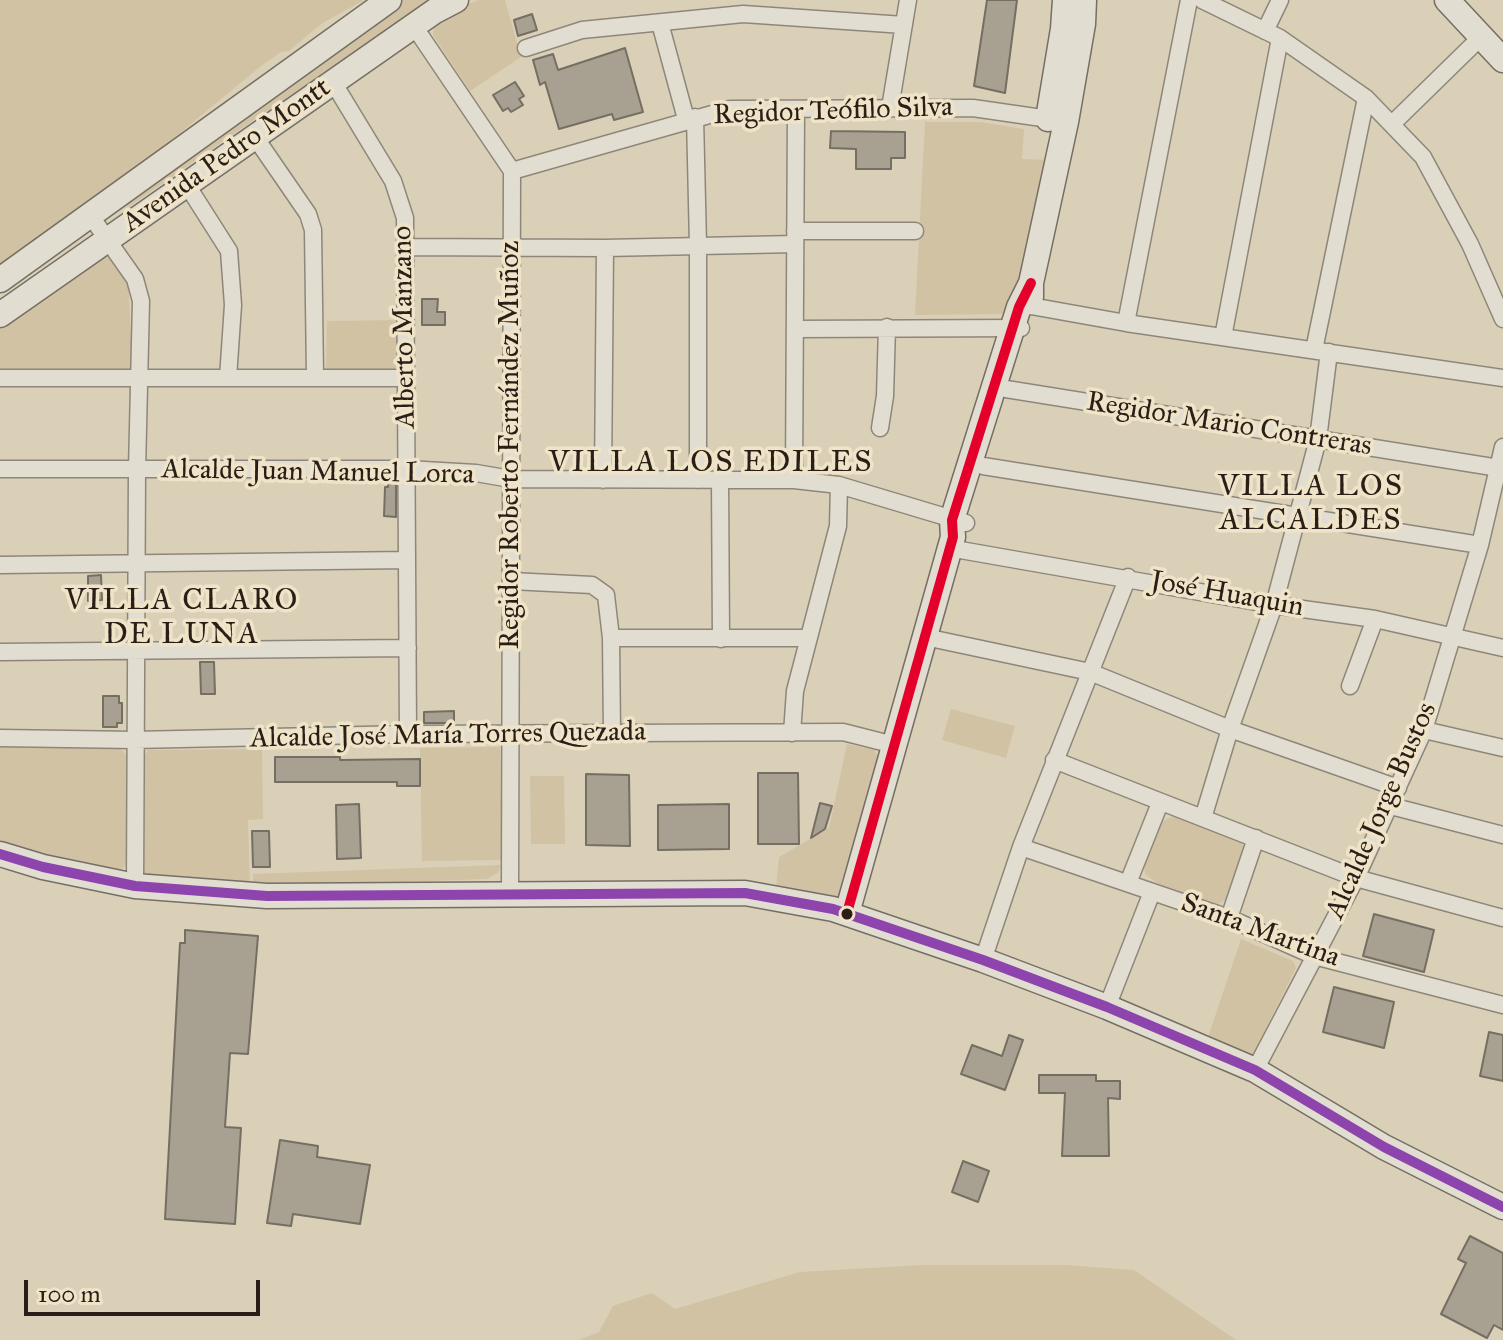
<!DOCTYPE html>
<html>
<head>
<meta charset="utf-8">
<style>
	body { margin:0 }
	#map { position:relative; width:1503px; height:1340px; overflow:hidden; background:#dad0b8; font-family:"IM FELL Great Primer",serif }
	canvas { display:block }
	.scale { position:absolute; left:24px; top:1280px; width:236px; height:36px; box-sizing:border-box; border:4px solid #291e18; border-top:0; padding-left:10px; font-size:24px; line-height:28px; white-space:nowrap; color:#291e18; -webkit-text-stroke:6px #f0e4c8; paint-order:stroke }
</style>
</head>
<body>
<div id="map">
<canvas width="1503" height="1340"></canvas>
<div class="scale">100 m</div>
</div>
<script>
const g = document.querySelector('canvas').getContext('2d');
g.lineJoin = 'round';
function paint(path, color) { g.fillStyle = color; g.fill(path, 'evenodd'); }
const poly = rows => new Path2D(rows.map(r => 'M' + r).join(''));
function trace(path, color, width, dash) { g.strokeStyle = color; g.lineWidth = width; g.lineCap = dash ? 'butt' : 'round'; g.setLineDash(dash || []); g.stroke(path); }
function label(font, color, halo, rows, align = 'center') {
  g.font = font + ' "IM FELL Great Primer",serif'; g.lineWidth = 7; g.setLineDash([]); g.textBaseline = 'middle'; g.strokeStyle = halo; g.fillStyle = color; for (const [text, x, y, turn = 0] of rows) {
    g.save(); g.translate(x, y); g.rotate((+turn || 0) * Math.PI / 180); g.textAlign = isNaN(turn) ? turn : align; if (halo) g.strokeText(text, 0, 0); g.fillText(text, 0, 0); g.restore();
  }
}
paint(poly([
	[0,0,364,0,321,24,289,51,281,52,261,66,82,214,0,275],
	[403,0,438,0,255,119,130,206,125,206,123,198],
	[478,0,505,0,521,57,470,91,433,35,434,25,443,15],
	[925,122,980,122,1024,129,1022,159,1051,160,1028,286,1012,290,1004,314,915,315],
	[100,256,111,258,128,280,133,374,0,374,0,324],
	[404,320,404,370,397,373,330,372,326,368,327,321],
	[951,709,1015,726,1006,758,942,740],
	[0,743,118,747,127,755,128,863,120,870,57,860,0,842],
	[847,744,874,750,879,757,842,900,776,887,779,857,829,828],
	[500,747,502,860,422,861,420,748],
	[262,749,263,819,248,820,250,886,149,882,141,868,141,758,149,750],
	[530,776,564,776,565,844,531,844],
	[1173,816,1241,842,1245,852,1226,900,1218,904,1157,883,1145,874,1144,863,1161,822],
	[501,865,498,873,487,879,253,887,253,874],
	[1241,939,1293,961,1296,968,1253,1054,1208,1037],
	[924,1265,1066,1265,1134,1270,1236,1340,579,1340,599,1332,613,1306,652,1293,675,1309,800,1272]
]), '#d0c2a3');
const building = poly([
	[987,0,1017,0,1005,93,974,86,987,0],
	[532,14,537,30,518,36,514,20,532,14],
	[625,48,643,112,614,120,612,114,559,129,545,82,540,85,533,60,553,54,558,70,625,48],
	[515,82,524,96,519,99,523,105,511,112,508,108,503,111,493,95,515,82],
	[831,131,905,132,905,158,891,158,891,169,856,169,856,149,830,148,831,131],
	[422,299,438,299,437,312,445,312,445,325,422,325,422,299],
	[388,482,396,483,396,517,384,516,385,487,388,487,388,482],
	[101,575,102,600,88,601,88,576,101,575],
	[200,662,214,662,215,694,201,694,200,662],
	[103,696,119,696,119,703,122,703,122,723,117,723,117,727,103,727,103,696],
	[454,711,454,723,424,723,424,712,454,711],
	[275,757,340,757,340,760,420,759,420,786,397,786,397,782,275,782,275,757],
	[758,773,798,773,799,844,758,844,758,773],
	[586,774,629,775,630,846,586,845,586,774],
	[820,803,832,806,825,829,811,838,820,803],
	[359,804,361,858,337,859,336,805,359,804],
	[729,804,729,849,658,850,658,805,729,804],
	[252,831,269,831,270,867,253,867,252,831],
	[1374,914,1434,930,1424,972,1363,956,1374,914],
	[185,930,258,936,248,1054,230,1053,225,1127,241,1128,235,1224,165,1219,180,943,185,943,185,930],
	[1334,987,1394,1002,1384,1048,1323,1032,1334,987],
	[1489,1032,1503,1035,1503,1081,1480,1076,1489,1032],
	[1009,1035,1023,1040,1005,1090,961,1074,972,1045,1002,1056,1009,1035],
	[1039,1075,1096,1075,1096,1081,1120,1081,1120,1099,1108,1098,1109,1156,1062,1156,1065,1093,1039,1093,1039,1075],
	[280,1140,318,1146,317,1157,370,1165,360,1224,293,1214,291,1226,267,1223,280,1140],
	[963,1161,989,1171,978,1202,952,1192,963,1161],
	[1470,1236,1503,1253,1503,1330,1494,1325,1487,1338,1441,1314,1466,1263,1458,1259,1470,1236]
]);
paint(building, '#a8a191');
trace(building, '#756f63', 2);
const street = poly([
	[1202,0,1280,38,1366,98,1423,157,1470,244,1503,319],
	[660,23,686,119],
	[414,26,512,171,510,893],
	[1265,31,1280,0],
	[526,48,582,30,743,14,904,25],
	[333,82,393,181,405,218,408,734],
	[890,108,908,0],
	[695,117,698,245,698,480],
	[1392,124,1482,36],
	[255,137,308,214,313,230,315,377],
	[512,171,730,109,973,108,1056,120],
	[187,185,229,251,233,305,228,378],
	[90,215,135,279,141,301,137,470,135,886],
	[795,231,915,231],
	[406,247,605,248,795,244],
	[1019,307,1031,306,1126,323,1503,378],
	[1126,323,1189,0],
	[795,329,1021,328],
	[1223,337,1280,38],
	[1314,350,1366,98],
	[0,378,406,378],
	[1006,389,1499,468],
	[880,428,885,396,887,327],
	[983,466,1480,545],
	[0,469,407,469,476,473,511,479,794,480,839,485,966,523],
	[720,479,721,639],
	[603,480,605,248],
	[794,480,796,109],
	[949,548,1274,605,1375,619,1503,648],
	[0,565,407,560],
	[511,581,592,585,606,595,611,638,612,734],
	[925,637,1090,672,1230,729,1398,788],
	[611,638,807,638],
	[0,652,408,648],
	[1350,686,1375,619],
	[1424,730,1503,748],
	[792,733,795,691,838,526,839,485],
	[0,738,134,740,408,734,843,732,894,745],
	[1054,760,1356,878,1503,918],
	[1391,806,1503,835],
	[1203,818,1230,729,1274,605,1318,439,1329,352],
	[1021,847,1229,918,1314,956,1503,1005],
	[1128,883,1160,803],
	[1229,918,1256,838],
	[983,960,1021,847,1128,577],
	[1107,1007,1152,892],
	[1255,1070,1356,878,1424,730,1480,545,1503,447]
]);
const secondary = poly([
	[1447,0,1503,60],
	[1048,119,1063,29,1065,0],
	[0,280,389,0],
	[1031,297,1031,283,1066,122,1083,24,1084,0],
	[0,315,435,11,456,0],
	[0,854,43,867,135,886,267,896,745,893,833,909,983,960,1107,1007,1255,1070,1384,1147,1503,1207],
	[847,913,953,537,952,520,1019,307,1031,283]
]);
trace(street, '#8e8779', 19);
trace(secondary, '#756f63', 27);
trace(street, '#e2ddd1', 16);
trace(secondary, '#e2ddd1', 24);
trace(poly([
	[0,854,43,867,135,886,267,896,745,893,833,909,983,960,1107,1007,1255,1070,1384,1147,1503,1207]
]), '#8e44ad', 10);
trace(poly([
	[847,913,953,537,952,520,1019,307,1031,283]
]), '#e4002b', 10);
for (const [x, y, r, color] of [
	[847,914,7,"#291e18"]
]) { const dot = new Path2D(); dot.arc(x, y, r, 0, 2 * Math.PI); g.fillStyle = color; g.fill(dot); trace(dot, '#f0e4c8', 3); }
label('28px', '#291e18', '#f0e4c8', [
	["Regidor Teófilo Silva",833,112,-2],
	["Avenida Pedro Montt",227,156,-35],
	["Alberto Manzano",405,327,-91],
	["Regidor Mario Contreras",1229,425,9],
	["Regidor Roberto Fernández Muñoz",511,445,-90],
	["Alcalde Juan Manuel Lorca",318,473,1],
	["José Huaquin",1227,595,10],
	["Alcalde José María Torres Quezada",448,736,-1],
	["Alcalde Jorge Bustos",1382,811,-66],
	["Santa Martina",1260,931,20]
]);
g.letterSpacing = '2px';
label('30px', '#291e18', '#f0e4c8', [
	["VILLA LOS EDILES",711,464],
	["VILLA LOS",1311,488],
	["ALCALDES",1311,522],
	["VILLA CLARO",182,602],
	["DE LUNA",182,636]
]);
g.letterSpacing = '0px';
</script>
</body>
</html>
